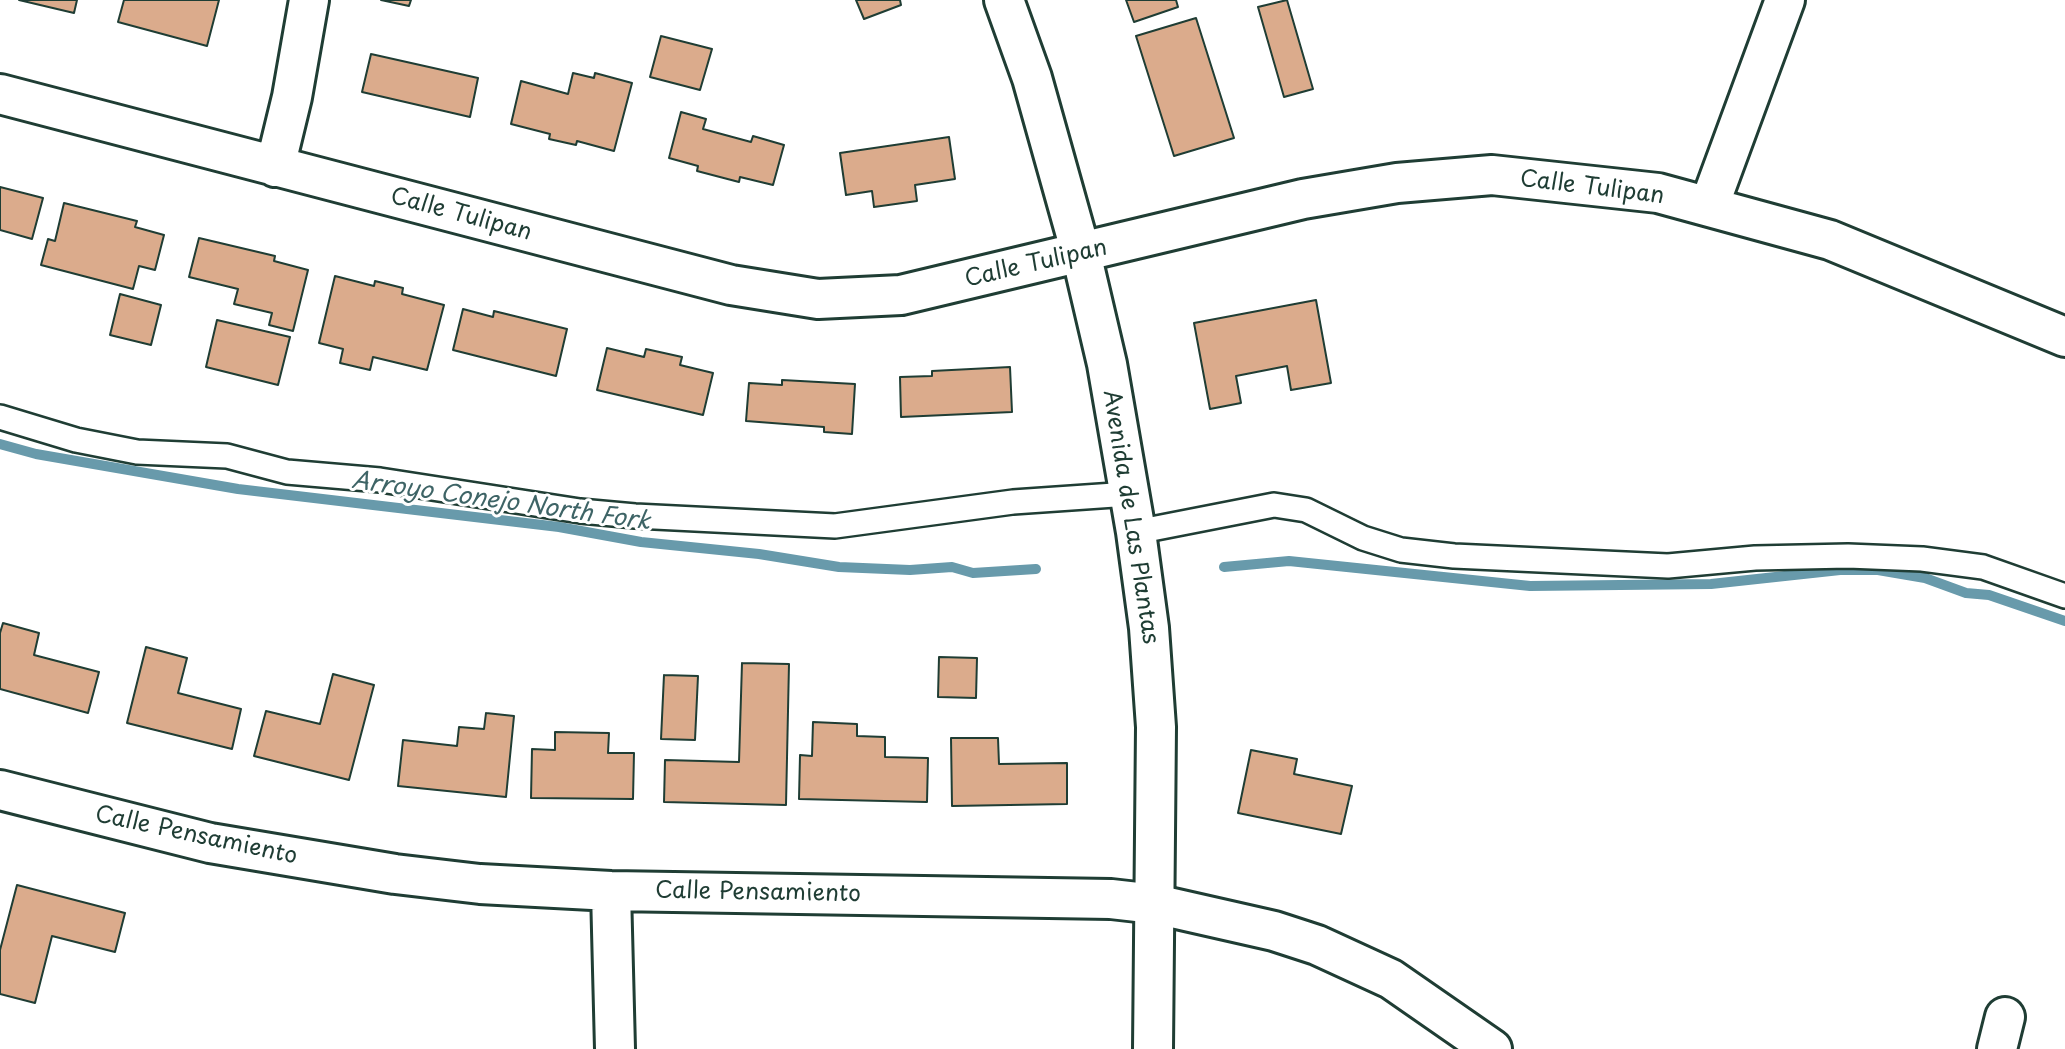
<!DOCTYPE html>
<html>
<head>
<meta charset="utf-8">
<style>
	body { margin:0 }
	canvas { display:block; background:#fff }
</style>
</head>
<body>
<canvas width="2065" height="1049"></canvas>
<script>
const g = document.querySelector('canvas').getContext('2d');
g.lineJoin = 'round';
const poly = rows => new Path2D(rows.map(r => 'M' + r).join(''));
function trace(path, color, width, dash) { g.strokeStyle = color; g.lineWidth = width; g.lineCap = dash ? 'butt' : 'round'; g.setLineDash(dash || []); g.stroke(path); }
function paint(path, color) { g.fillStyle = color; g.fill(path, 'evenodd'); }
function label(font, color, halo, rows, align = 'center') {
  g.font = font + ' "Playpen Sans",sans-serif'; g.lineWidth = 6; g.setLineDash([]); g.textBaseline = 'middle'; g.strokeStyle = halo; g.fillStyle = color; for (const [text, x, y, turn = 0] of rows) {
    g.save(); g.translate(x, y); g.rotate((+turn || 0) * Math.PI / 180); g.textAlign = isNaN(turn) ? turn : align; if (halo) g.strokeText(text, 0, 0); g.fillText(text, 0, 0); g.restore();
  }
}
trace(poly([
	[0,444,36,454,238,489,559,527,641,542,759,554,839,567,910,570,952,567,973,573,1036,569],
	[1224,567,1289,561,1530,586,1711,584,1840,570,1878,570,1925,578,1966,593,1989,595,2065,621]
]), '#689aab', 10);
const building = poly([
	[19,0,77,0,74,13,19,0],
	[124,0,219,0,207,46,118,22,124,0],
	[381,0,411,0,409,6,381,0],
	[856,0,900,0,901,5,864,19,856,0],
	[1126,0,1176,0,1178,7,1134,22,1126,0],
	[1287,0,1313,89,1284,97,1258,7,1287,0],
	[1196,18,1234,138,1174,156,1136,36,1196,18],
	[661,36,712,49,700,90,650,77,661,36],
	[371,54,478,78,470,117,362,92,371,54],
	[573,73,594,78,595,73,632,83,614,151,577,141,576,145,549,139,550,134,511,124,521,81,568,94,573,73],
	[681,112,706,119,703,129,751,142,753,136,784,145,773,185,740,177,739,182,697,171,698,166,669,158,681,112],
	[949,137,955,179,915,185,917,201,874,207,872,191,846,195,840,153,949,137],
	[0,187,43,198,32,239,0,230,0,187],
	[64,203,137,221,135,227,164,235,155,270,139,266,133,289,41,265,48,239,55,241,64,203],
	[199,238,275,256,274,261,308,270,293,331,269,325,272,313,234,304,238,289,189,277,199,238],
	[335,276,374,286,375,281,403,288,402,294,444,305,427,370,373,357,370,370,340,363,343,349,319,343,335,276],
	[120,294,161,305,151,345,110,335,120,294],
	[1316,300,1331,383,1291,390,1287,366,1236,376,1241,403,1210,409,1194,323,1316,300],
	[463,309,493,317,494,311,567,329,556,376,453,350,463,309],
	[217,320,290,337,278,385,206,367,217,320],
	[607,348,644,357,646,349,682,357,680,365,713,373,703,415,597,390,607,348],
	[1010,367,1012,412,901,417,900,377,932,376,932,371,1010,367],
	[782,380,855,384,852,434,824,432,824,427,746,421,749,383,782,385,782,380],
	[3,623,39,633,34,655,99,672,88,713,0,689,0,633,3,623],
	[146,647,187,658,178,693,241,709,232,749,127,723,146,647],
	[939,657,977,658,976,698,938,697,939,657],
	[742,663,789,664,786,805,664,802,665,760,739,762,742,663],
	[333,674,374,685,349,780,254,756,266,711,320,724,333,674],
	[664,675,698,676,695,740,661,739,664,675],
	[486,713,514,716,506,797,398,786,403,740,457,746,459,727,484,729,486,713],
	[813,722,857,724,857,736,885,737,885,757,928,758,927,802,799,799,800,755,812,756,813,722],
	[555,732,609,733,608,753,634,753,633,799,531,798,532,749,555,750,555,732],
	[951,738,998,738,999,764,1067,763,1067,804,952,806,951,738],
	[1251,750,1297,759,1294,774,1352,786,1341,834,1238,813,1251,750],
	[17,885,125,913,115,952,52,936,35,1003,0,994,0,950,17,885]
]);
paint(building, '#dbab8c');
trace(building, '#1f3d34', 2);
const service = poly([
	[0,417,76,440,137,452,227,456,287,472,380,480,580,511,635,516,835,526,1013,502,1129,494],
	[1136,532,1274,505,1306,510,1363,538,1401,550,1454,556,1668,566,1755,558,1848,556,1922,559,1983,567,2065,596]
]);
const minor = poly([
	[0,94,731,285,818,299,901,295,1303,199,1397,183,1492,175,1658,193,1830,240,2065,337],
	[275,167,292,97,309,0],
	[1709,206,1785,0],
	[0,790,210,843,395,874,480,884,611,891,1111,899,1155,904,1274,931,1317,945,1391,979,1492,1049],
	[611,891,615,1049],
	[1997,1049,2005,1017]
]);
const tertiary = poly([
	[1004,0,1032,78,1081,253,1107,364,1136,532,1149,628,1156,727,1153,1049]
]);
trace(service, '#1f3d34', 28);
trace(minor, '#1f3d34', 44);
trace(tertiary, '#1f3d34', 44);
trace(service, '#fff', 23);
trace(minor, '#fff', 38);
trace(tertiary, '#fff', 38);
label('23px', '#1f3d34', '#fff', [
	["Calle Tulipan",1592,188,7],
	["Calle Tulipan",461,215,15],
	["Calle Tulipan",1036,264,-13],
	["Avenida de Las Plantas",1130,517,81],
	["Calle Pensamiento",196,836,12],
	["Calle Pensamiento",758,893,1]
]);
label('italic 24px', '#3e6466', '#fff', [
	["Arroyo Conejo North Fork",501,502,8]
]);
</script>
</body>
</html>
